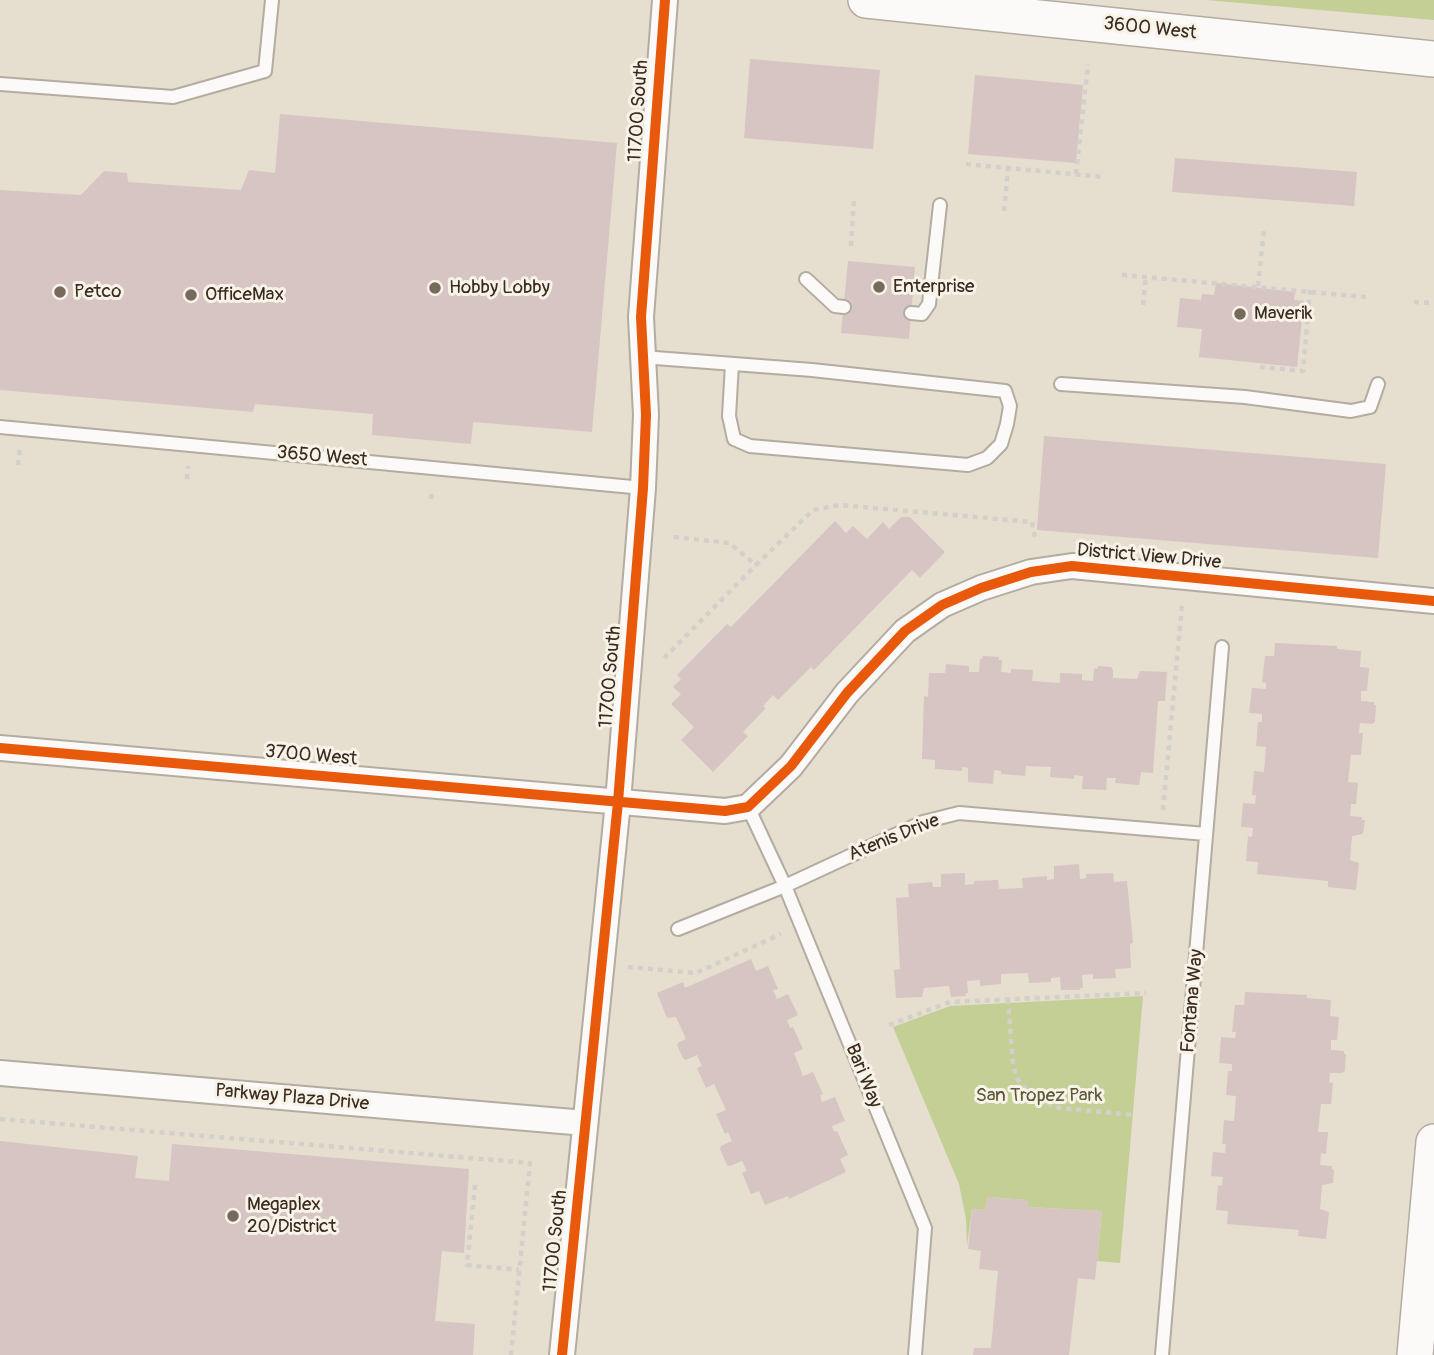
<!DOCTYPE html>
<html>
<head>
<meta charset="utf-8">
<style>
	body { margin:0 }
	canvas { display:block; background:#e6dece }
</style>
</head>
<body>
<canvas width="1434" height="1355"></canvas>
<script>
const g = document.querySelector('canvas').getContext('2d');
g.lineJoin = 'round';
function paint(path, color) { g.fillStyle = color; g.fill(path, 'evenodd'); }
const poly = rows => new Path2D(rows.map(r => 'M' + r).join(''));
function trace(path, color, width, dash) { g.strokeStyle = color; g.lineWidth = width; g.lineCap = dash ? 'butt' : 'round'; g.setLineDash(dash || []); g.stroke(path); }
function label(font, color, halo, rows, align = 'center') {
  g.font = font + ' Pangolin,sans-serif'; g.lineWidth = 6; g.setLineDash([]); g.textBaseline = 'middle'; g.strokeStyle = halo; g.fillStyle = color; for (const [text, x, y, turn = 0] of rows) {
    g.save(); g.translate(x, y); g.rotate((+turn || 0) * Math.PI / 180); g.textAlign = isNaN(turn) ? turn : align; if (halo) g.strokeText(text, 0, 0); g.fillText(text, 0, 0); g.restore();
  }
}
paint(poly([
	[1206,0,1434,0,1434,20],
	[1143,996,1120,1263,1097,1261,1102,1211,1028,1207,1027,1200,988,1197,985,1210,972,1209,967,1246,966,1219,959,1184,893,1027,950,1006]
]), '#c4cf96');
paint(poly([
	[750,59,880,70,873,149,744,138],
	[975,75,1083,85,1076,163,968,154],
	[280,114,617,143,592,432,473,422,471,444,372,435,373,414,255,404,253,412,0,390,0,190,81,195,104,171,127,173,128,182,241,190,249,170,275,173],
	[1175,158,1357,172,1354,206,1172,192],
	[848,261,915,267,909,339,841,333],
	[1216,283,1295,292,1294,300,1304,301,1297,367,1199,357,1202,329,1177,327,1180,298,1201,300,1202,294,1214,295],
	[1044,436,1386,464,1378,558,1037,530],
	[901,517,910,517,945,552,920,578,912,570,814,670,811,667,778,700,773,695,763,706,766,708,743,732,748,736,713,772,681,740,694,727,671,704,681,694,673,687,681,679,677,675,727,624,731,627,835,521,846,533,853,526,867,539,883,522,889,529],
	[1275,643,1337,646,1337,649,1361,651,1360,667,1369,668,1367,691,1361,691,1361,701,1374,702,1374,705,1376,705,1375,722,1372,724,1360,723,1359,733,1363,733,1361,755,1351,755,1348,782,1358,783,1356,804,1351,804,1350,816,1362,817,1362,820,1365,820,1363,834,1352,836,1350,860,1359,863,1356,890,1328,887,1328,881,1257,874,1258,862,1246,861,1248,836,1252,837,1253,828,1241,827,1243,803,1255,804,1256,795,1252,795,1254,771,1264,772,1266,747,1256,746,1258,722,1262,722,1262,714,1249,713,1252,688,1266,689,1266,683,1262,682,1265,656,1274,656],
	[983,656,999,657,999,660,1002,660,1001,672,1011,673,1011,669,1033,670,1032,681,1060,683,1060,673,1082,674,1082,680,1093,681,1094,668,1097,669,1098,666,1111,667,1113,670,1113,678,1137,679,1140,671,1167,672,1165,701,1158,701,1153,773,1141,772,1139,785,1115,783,1116,778,1107,778,1106,790,1082,789,1083,776,1074,775,1074,779,1050,777,1051,767,1026,766,1025,776,1001,774,1001,771,994,770,993,784,968,782,968,768,962,767,962,771,935,769,935,760,922,759,924,696,928,697,929,673,945,673,946,664,969,666,969,672,979,672,980,659,982,659],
	[1079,864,1080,879,1086,878,1086,874,1113,873,1114,882,1127,881,1133,943,1130,944,1131,968,1115,969,1116,978,1093,979,1093,974,1082,975,1083,988,1080,988,1080,990,1061,990,1060,977,1051,978,1051,982,1029,983,1028,973,1001,974,1001,984,980,986,980,980,967,981,968,993,965,994,966,996,951,997,949,986,924,988,922,997,896,998,894,970,900,969,896,898,909,897,908,884,932,882,933,887,941,887,941,874,965,873,965,885,974,884,974,881,998,880,999,889,1023,888,1022,878,1047,876,1047,880,1054,879,1054,866],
	[751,959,756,971,768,966,778,989,773,990,777,999,788,994,798,1015,787,1020,790,1028,793,1027,803,1049,794,1053,803,1076,813,1072,823,1094,820,1095,822,1102,835,1097,845,1121,832,1126,834,1132,837,1131,848,1155,840,1159,846,1172,789,1199,788,1196,765,1205,759,1191,751,1194,742,1173,747,1171,742,1161,730,1166,727,1165,720,1149,721,1146,732,1141,728,1132,725,1134,716,1114,726,1110,714,1084,706,1088,697,1068,702,1066,697,1055,686,1060,683,1058,677,1045,679,1042,686,1039,676,1017,667,1018,657,993,683,982,685,988],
	[1245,992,1307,995,1307,998,1331,1000,1330,1016,1339,1017,1337,1040,1331,1040,1331,1050,1344,1051,1344,1054,1346,1054,1345,1071,1342,1073,1330,1073,1329,1082,1333,1083,1331,1104,1321,1104,1318,1132,1328,1132,1326,1154,1321,1153,1320,1165,1332,1166,1332,1169,1334,1170,1333,1183,1322,1185,1320,1209,1329,1212,1326,1239,1298,1236,1299,1230,1227,1224,1228,1211,1216,1210,1218,1185,1222,1186,1223,1177,1211,1176,1213,1152,1225,1153,1226,1144,1222,1144,1224,1120,1234,1121,1236,1096,1226,1095,1228,1071,1232,1071,1232,1064,1219,1063,1221,1037,1235,1038,1236,1032,1232,1032,1235,1005,1244,1005],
	[0,1141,138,1156,135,1178,169,1181,172,1144,469,1169,464,1253,442,1251,435,1321,475,1324,473,1355,0,1355],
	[988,1197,1027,1200,1028,1207,1102,1211,1095,1280,1078,1278,1069,1355,973,1355,974,1348,991,1348,998,1271,979,1269,981,1251,968,1249,972,1209,985,1210]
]), '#d7c5c4');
const service = poly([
	[0,84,173,97,265,71,272,0],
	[806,279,835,306,844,307],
	[911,313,922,314,929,304,940,205],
	[642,357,721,363,812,370,1005,391,1010,406,1007,424,1001,444,987,458,968,465,750,446,734,439,729,416,732,364],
	[1061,384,1245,397,1351,411,1370,407,1378,384],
	[0,427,643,488],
	[748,807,785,886,925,1228,915,1355],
	[678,929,785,886,923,822,959,813,1206,834],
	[1162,1355,1222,647]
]);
const minor = poly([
	[0,748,725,811,748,807,791,766,847,693,905,631,942,605,981,588,1031,572,1072,566,1434,601],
	[0,1073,585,1123],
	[562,1355,618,802,643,488,646,415,641,317,665,0]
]);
const secondary = poly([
	[866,0,1434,59],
	[1415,1355,1434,1142]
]);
trace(service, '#b3aca1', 16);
trace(minor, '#b3aca1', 28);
trace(secondary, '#b3aca1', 38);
trace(poly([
	[966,164,1103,177],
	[1076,174,1088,64],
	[1004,211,1008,168],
	[851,246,854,199],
	[1122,275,1366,297],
	[1258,286,1264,230],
	[1414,302,1434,303],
	[1143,305,1146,276],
	[1260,367,1303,371,1310,290],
	[18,465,20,450],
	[187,479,188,466],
	[431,499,432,489],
	[674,537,729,543,756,565,813,510,840,505,1032,522,1033,532,1037,540],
	[664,658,756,565],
	[1163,810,1182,605],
	[628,967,696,973,781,934],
	[1008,999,1013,1066,1018,1080,1030,1094,1042,1101,1060,1108,1135,1115],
	[889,1025,950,1002,1146,993],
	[0,1119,530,1163,511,1355],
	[475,1185,467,1265,519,1270]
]), '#d3d0cb', 4.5, [5, 5]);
trace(service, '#fbfaf8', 12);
trace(minor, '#fbfaf8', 24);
trace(secondary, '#fbfaf8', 35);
trace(poly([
	[0,748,725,811,748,807,791,766,847,693,905,631,942,605,981,588,1031,572,1072,566,1434,601],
	[562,1355,618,802,643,488,646,415,641,317,665,0]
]), '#e8590c', 10);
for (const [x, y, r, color] of [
	[879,287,7,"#77695c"],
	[435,288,7,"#77695c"],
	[60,292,7,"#77695c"],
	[191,295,7,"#77695c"],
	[1240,314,7,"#77695c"],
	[233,1216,7,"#77695c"]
]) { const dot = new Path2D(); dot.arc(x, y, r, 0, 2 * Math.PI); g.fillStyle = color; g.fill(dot); trace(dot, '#f7f3e8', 2.5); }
label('19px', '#3b2a1e', '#f7f3e8', [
	["3600 West",1150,29,6],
	["11700 South",639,111,-86],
	["3650 West",322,457,5],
	["District View Drive",1149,557,5],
	["11700 South",611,677,-85],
	["3700 West",311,756,5],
	["Atenis Drive",894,838,-22],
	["Fontana Way",1193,1001,-85],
	["Bari Way",863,1076,68],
	["Parkway Plaza Drive",292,1098,5],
	["11700 South",556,1241,-84]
]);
label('19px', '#3b2a1e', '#f7f3e8', [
	["Enterprise",893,287],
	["Hobby Lobby",449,288],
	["Petco",74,292],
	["OfficeMax",205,295],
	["Maverik",1254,314],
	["Megaplex",247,1205],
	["20/District",247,1227]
], 'left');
label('19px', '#5c5834', '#f7f3e8', [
	["San Tropez Park",1039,1096]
]);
</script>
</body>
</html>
